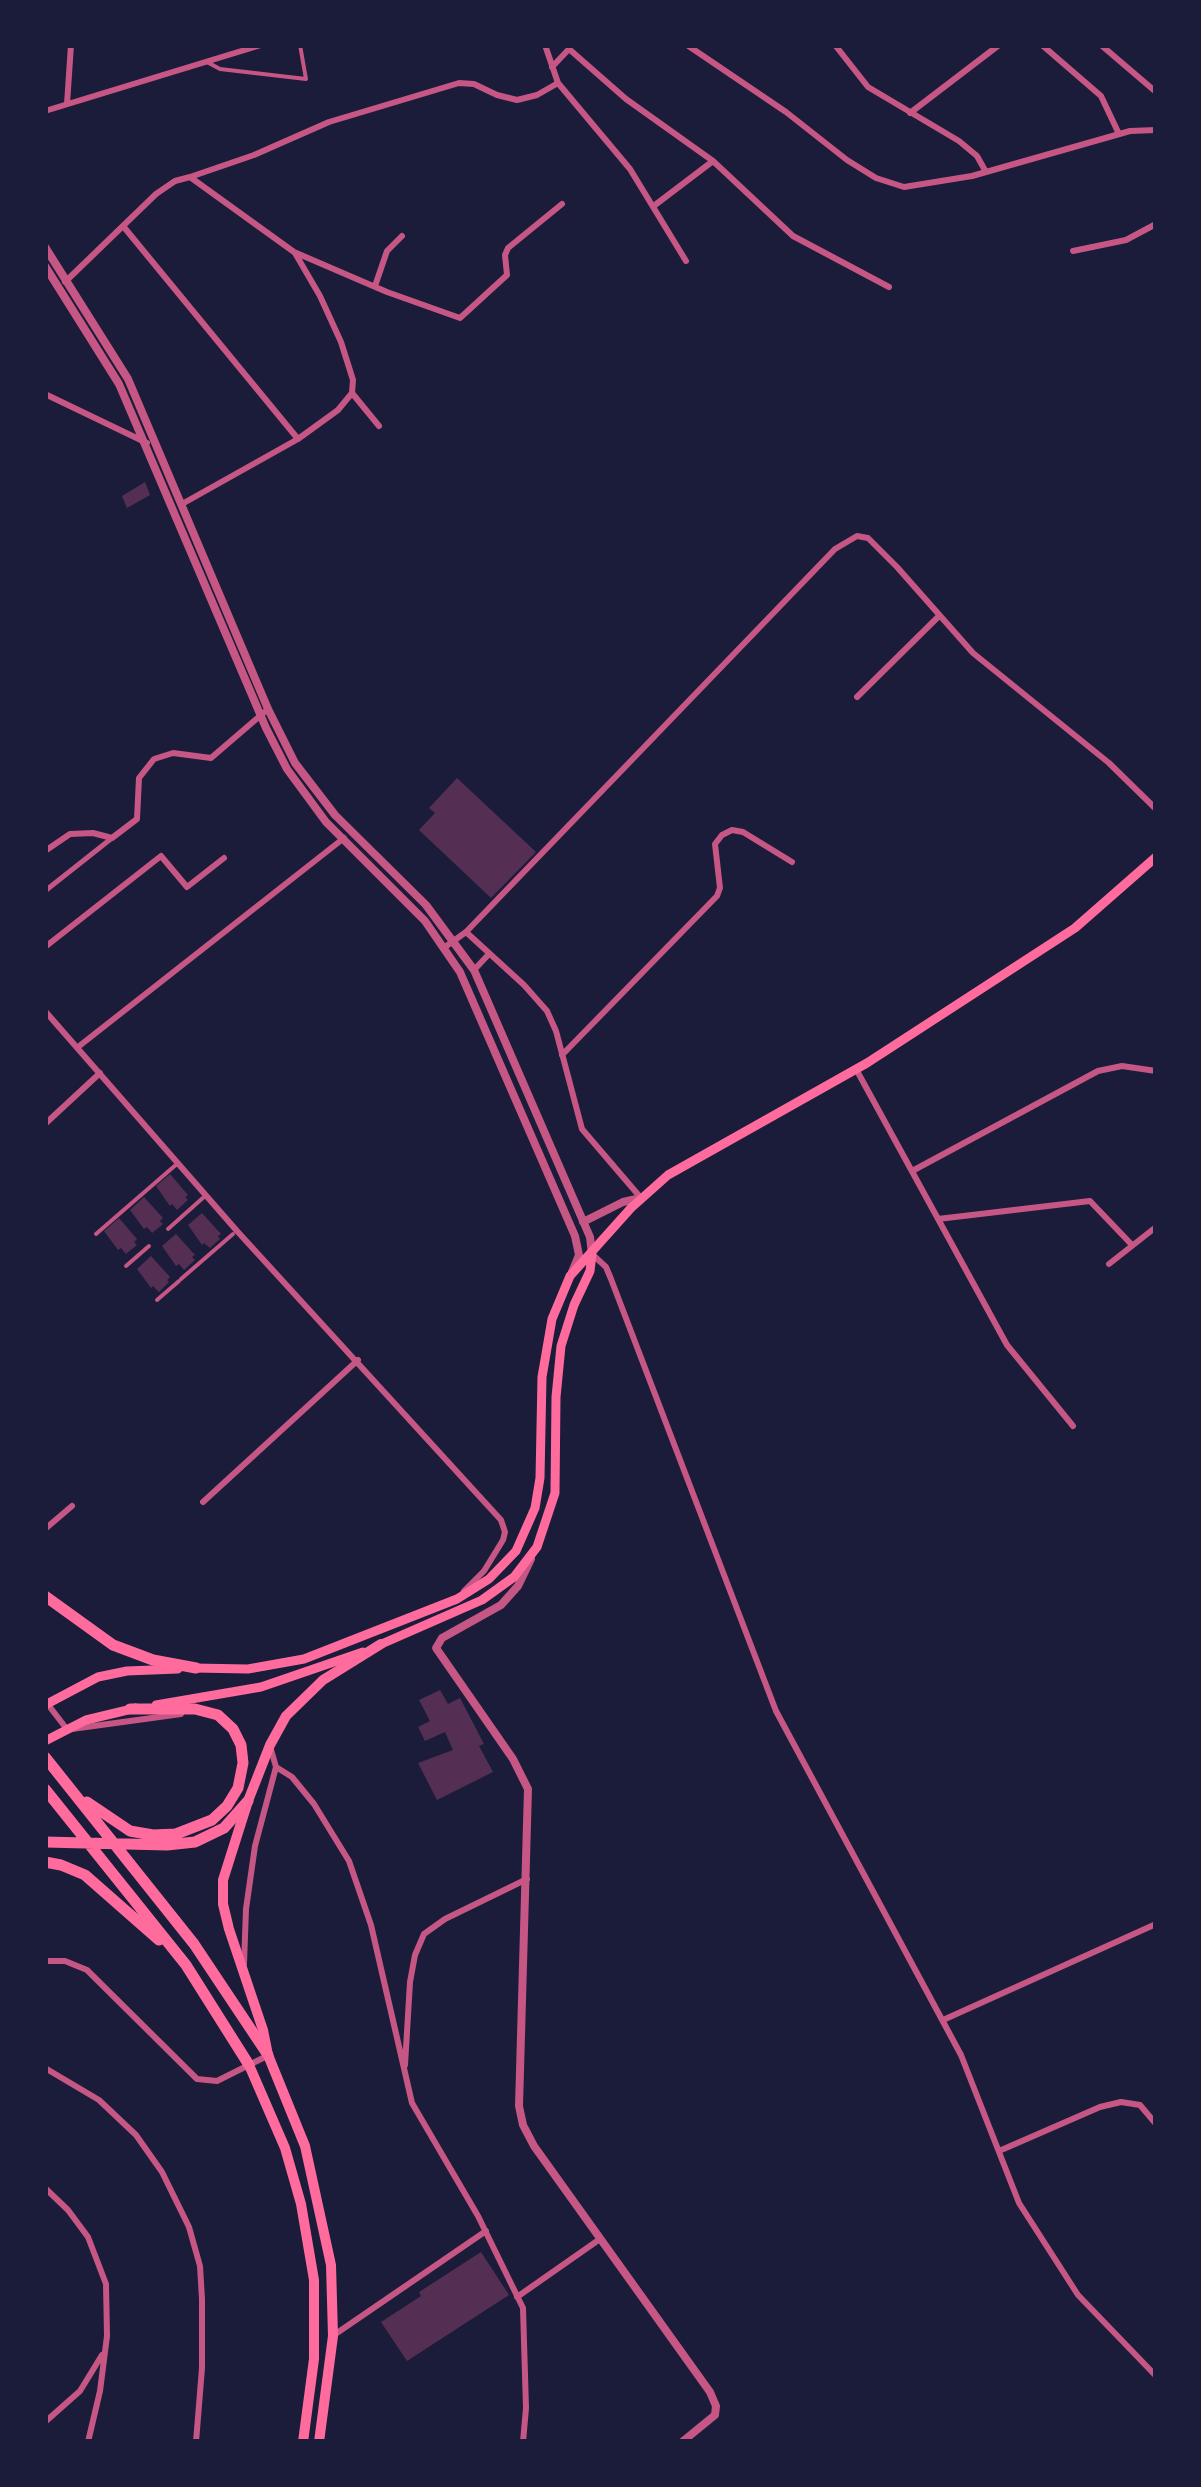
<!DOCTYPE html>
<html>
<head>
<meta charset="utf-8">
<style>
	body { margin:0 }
	#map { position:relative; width:1201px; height:2487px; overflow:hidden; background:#1b1b3a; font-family:Cabin,sans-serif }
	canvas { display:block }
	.frame { position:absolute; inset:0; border:48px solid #1b1b3a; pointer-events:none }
</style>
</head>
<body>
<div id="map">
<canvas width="1201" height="2487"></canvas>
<div class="frame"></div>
</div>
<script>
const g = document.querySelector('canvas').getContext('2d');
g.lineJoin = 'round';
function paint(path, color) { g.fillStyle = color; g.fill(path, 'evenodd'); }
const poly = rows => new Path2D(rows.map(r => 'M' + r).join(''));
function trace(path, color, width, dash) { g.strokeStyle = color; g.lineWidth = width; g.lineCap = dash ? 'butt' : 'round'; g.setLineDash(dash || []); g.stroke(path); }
paint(poly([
	[145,482,150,495,127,508,122,496],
	[457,778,536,852,491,898,419,830,435,813,429,808],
	[170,1174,188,1195,185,1197,188,1200,177,1210,172,1204,170,1206,156,1186],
	[144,1197,163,1218,160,1221,163,1224,152,1233,147,1227,144,1229,130,1210],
	[202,1213,221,1234,218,1236,220,1239,210,1248,204,1243,202,1245,188,1225],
	[119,1218,137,1239,134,1242,137,1245,126,1254,121,1248,118,1250,104,1231],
	[176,1234,195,1255,192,1257,195,1260,184,1270,179,1264,176,1266,162,1246],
	[151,1256,170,1277,167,1280,169,1282,159,1292,153,1286,151,1288,137,1269],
	[440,1690,448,1704,460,1698,484,1744,479,1746,493,1772,437,1800,418,1763,453,1750,445,1732,425,1741,418,1727,430,1721,419,1700],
	[481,2252,509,2295,407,2361,381,2322,421,2296,419,2292]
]), '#542f53');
trace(poly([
	[207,62,220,69,306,79,300,45],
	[168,1229,205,1196],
	[96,1234,178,1163],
	[126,1266,149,1246],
	[181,1279,233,1234],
	[157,1300,179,1281]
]), '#c65784', 4);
trace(poly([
	[45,891,112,838]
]), '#c65784', 5);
trace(poly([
	[545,45,558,83,630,169,686,261],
	[687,45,786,112,847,160,876,178,904,187,972,176,1130,131,1156,130],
	[835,45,868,87,959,141,977,156,986,172],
	[1042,45,1101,96,1119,134],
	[1101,45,1156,92],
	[552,67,569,49,626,99,713,161,793,236,889,287],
	[67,104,71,45],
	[45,111,261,45],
	[910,113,999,45],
	[190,177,254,155,329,122,459,83,474,84,497,95,517,100,537,95,558,83],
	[655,205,713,161],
	[123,226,298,439],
	[1073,251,1126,240,1156,224],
	[65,282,156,194,175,181,190,177,294,252,387,292,460,318,507,275,505,255,508,248,562,204],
	[375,286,387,251,402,236],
	[352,393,379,426],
	[45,394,147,443],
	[182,504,298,439,338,410,352,393,353,380,341,342,320,296,295,253],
	[857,697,939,616],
	[45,851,70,834,93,833,112,838,137,819,139,778,154,759,173,753,211,758,268,709],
	[466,932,524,985,547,1011,556,1031,582,1129,641,1198],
	[45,947,161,856,187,887,224,858],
	[445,947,466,932,835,549,857,536,868,538,897,567,973,653,1109,763,1156,809],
	[474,970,489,954],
	[45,1011,237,1231,501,1520,505,1532,503,1540,484,1571,464,1591],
	[78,1047,344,838],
	[562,1055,717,896,720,888,715,844,722,835,732,830,743,832,792,862],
	[856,1069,1007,1345,1073,1426],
	[45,1124,100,1073],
	[914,1170,1098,1071,1122,1066,1156,1071],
	[938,1219,1090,1201,1132,1245],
	[593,1255,606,1267,611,1279,776,1711,961,2055,1019,2203,1078,2295,1156,2376],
	[1109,1264,1156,1227],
	[203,1502,358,1360],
	[45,1529,72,1506],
	[46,1702,66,1728,72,1729,181,1714],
	[276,1767,292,1777,314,1804,349,1861,371,1925,412,2103,478,2216,523,2308,526,2408,523,2442],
	[45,1961,65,1961,87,1970,197,2079,217,2081,267,2056],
	[244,1964,246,1909,255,1846,276,1767,270,1746],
	[943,2020,1156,1924],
	[405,2065,410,1982,415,1955,424,1934,445,1919,527,1879],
	[45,2068,99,2100,136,2135,162,2172,189,2227,200,2266,202,2299,202,2368,196,2442],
	[999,2151,1100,2107,1121,2102,1140,2105,1156,2124],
	[45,2188,68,2210,88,2237,106,2284,107,2336,100,2391,88,2442],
	[517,2297,600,2239],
	[334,2335,486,2231],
	[45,2422,80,2391,102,2355]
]), '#c65784', 6);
trace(poly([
	[45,247,128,379,268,709,295,763,335,815,426,905,474,970,590,1237,592,1254],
	[45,266,119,384,266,728,287,769,326,822,425,921,460,972,575,1236,579,1255,572,1272],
	[583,1222,623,1202,641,1198],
	[531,1559,518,1586,501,1605,442,1638,436,1648,513,1759,528,1789,519,2106,523,2125,534,2146,710,2392,716,2406,715,2415,682,2442]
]), '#c65784', 8);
trace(poly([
	[377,1646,482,1600,514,1577,537,1547,555,1493,556,1397,561,1346,574,1305,590,1271,592,1254],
	[194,1668,248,1669,304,1659,457,1599,489,1579,516,1551,535,1508,540,1478,542,1377,552,1319,570,1276,631,1208,668,1175,867,1063,1075,928,1156,857],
	[45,1705,98,1677,127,1671,178,1669],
	[156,1705,261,1687,363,1652],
	[45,1741,86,1720,136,1708]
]), '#ff6b9d', 9);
trace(poly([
	[249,2065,285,2148,301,2204,314,2280,314,2359,303,2442],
	[319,2442,333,2336,331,2265,305,2146,268,2055,263,2030,229,1929,223,1904,223,1880,248,1801,270,1745,286,1716,323,1680,381,1644]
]), '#ff6b9d', 10);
trace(poly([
	[45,1596,113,1645,153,1660,196,1668],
	[45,1757,194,1944,268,2055],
	[45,1789,186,1965,249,2065],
	[87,1802,130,1831,153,1835,176,1834,212,1820,227,1806,238,1788,243,1763,241,1745,233,1729,218,1715,195,1709,130,1709],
	[45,1842,167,1845,195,1842,224,1828,248,1801],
	[45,1862,61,1865,85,1875,159,1940]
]), '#ff6b9d', 11);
</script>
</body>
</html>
